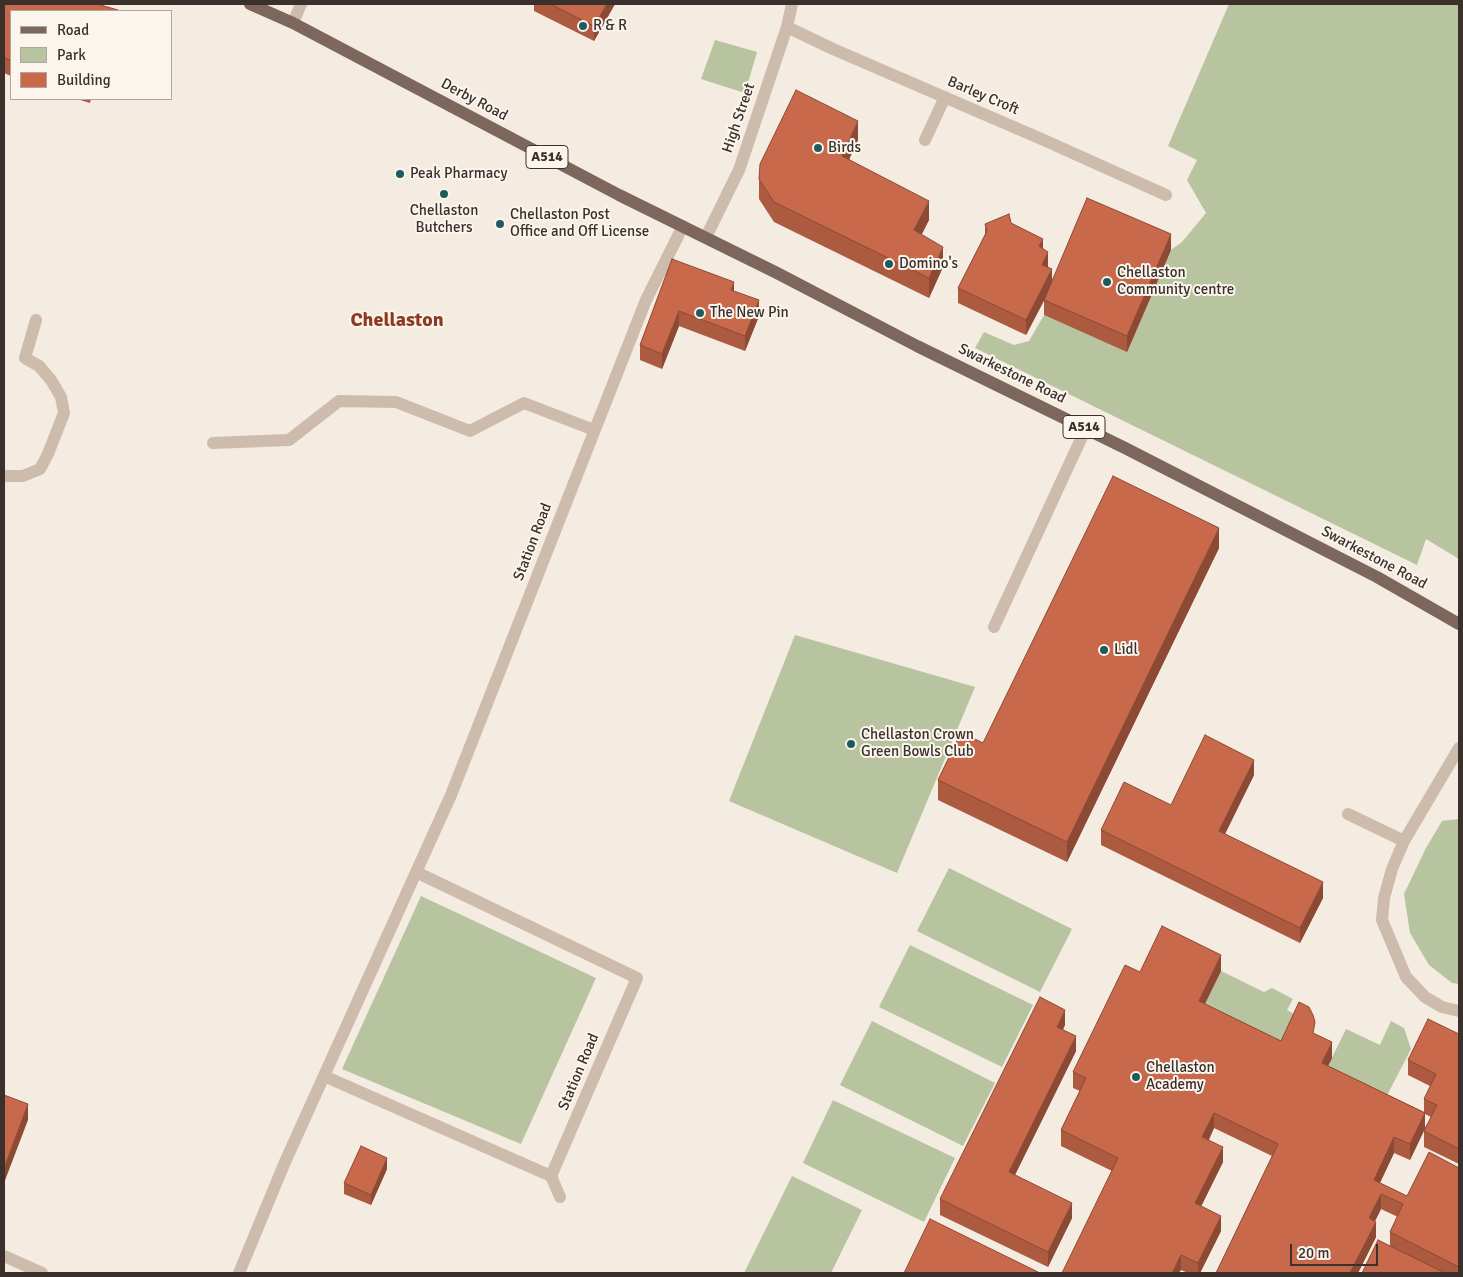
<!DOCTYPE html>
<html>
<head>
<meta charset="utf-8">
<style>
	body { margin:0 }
	#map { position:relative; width:1463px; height:1277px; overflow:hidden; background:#f4ebe1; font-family:Signika,sans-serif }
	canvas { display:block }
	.frame { position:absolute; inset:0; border:5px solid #3b302b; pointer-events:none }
	.legend { position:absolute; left:10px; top:10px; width:162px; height:90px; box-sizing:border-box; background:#fbf5ee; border:1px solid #aea6a0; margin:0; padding:6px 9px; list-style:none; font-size:15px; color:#3b302b }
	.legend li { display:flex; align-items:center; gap:10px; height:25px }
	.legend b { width:25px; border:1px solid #aea6a0 }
	.scale { position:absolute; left:1290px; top:1244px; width:88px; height:22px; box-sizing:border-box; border:2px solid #3b302b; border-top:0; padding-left:6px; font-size:15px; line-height:18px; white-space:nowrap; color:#3b302b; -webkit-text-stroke:4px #fbf5ee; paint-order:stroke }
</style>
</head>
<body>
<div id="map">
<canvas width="1463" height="1277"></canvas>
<div class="frame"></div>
<ul class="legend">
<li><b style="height:6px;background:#7d675c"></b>Road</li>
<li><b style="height:14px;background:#b8c4a0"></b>Park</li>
<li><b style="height:14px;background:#c8694b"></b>Building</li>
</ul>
<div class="scale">20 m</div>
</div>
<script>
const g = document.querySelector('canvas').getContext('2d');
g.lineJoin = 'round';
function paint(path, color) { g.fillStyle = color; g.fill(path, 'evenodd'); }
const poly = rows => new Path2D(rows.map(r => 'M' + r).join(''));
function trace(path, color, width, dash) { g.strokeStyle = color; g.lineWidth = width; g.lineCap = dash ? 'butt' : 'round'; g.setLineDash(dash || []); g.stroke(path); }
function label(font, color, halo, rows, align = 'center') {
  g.font = font + ' Signika,sans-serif'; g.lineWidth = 4; g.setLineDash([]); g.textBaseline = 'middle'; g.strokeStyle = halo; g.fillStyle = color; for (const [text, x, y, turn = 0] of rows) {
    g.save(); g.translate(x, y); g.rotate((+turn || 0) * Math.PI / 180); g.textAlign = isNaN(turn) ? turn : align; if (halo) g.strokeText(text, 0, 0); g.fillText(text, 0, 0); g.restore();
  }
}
paint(poly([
	[1229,4,1459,4,1459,559,1426,539,1417,565,975,348,984,332,1014,345,1029,341,1044,315,1127,351,1171,250,1182,242,1206,213,1187,180,1197,160,1168,146],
	[715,40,757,52,745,93,701,79],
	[795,635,975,687,897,873,729,801],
	[1459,819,1459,984,1452,983,1429,965,1410,933,1404,894,1426,848,1442,821],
	[949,868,1072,929,1040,992,917,931],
	[421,896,596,978,521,1144,342,1069],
	[910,945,1033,1005,1002,1067,879,1007],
	[1221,971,1264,992,1272,988,1293,999,1287,1010,1299,1017,1281,1056,1199,1017],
	[872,1021,995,1083,963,1146,840,1085],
	[1391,1021,1404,1028,1411,1049,1381,1107,1322,1078,1346,1029,1380,1045],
	[833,1100,955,1158,924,1222,803,1163],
	[792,1176,862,1210,831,1273,744,1273]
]), '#b8c4a0');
trace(poly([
	[293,23,301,4],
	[787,27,833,49,1046,141,1166,195],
	[925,140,945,97],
	[706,237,739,170,787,27,792,4],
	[213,443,289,440,339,401,396,402,470,431,524,403,594,430],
	[4,476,23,476,40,469,48,454,64,413,61,397,51,380,39,366,25,358,36,320],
	[994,627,1086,428],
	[1459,748,1404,841,1392,869,1384,898,1382,920,1406,977,1425,997,1442,1007,1459,1011],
	[1348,814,1404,841],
	[324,1076,551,1176,637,978,416,872],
	[551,1176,560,1197],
	[4,1256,42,1273],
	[239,1273,285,1162,451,795,646,300,683,226]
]), '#cdbbac', 12);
trace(poly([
	[250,4,293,23,619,195,777,273,917,346,1125,448,1377,577,1459,624]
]), '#7d675c', 12);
paint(poly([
	[4,4,118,11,11,11,11,76,4,73],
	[534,4,615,4,594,41,534,11],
	[77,99,91,99,90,103],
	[858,140,849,159,929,220,921,235,943,267,929,298,774,222,759,199,759,179],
	[1011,223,1043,248,1052,281,1171,250,1127,352,1044,315,1044,301,1026,335,958,303,958,288,985,235,985,224],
	[672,259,734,291,759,316,745,351,679,326,662,369,640,360,640,345],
	[1219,548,1067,862,938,800,938,780],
	[1254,775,1225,834,1323,898,1300,943,1101,845,1101,830],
	[1221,971,1205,1004,1281,1041,1315,1034,1332,1058,1328,1066,1424,1112,1424,1099,1430,1086,1408,1075,1408,1060,1459,1034,1459,1164,1424,1147,1424,1131,1410,1160,1394,1153,1380,1183,1407,1196,1459,1168,1459,1273,1362,1273,1390,1246,1390,1232,1398,1217,1381,1209,1375,1221,1376,1237,1358,1273,1216,1273,1272,1156,1214,1128,1209,1140,1223,1162,1201,1206,1221,1231,1200,1273,1188,1273,1181,1270,1112,1171,1061,1146,1061,1130,1080,1091,1073,1088,1073,1072,1140,972],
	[1425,1114,1431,1117,1425,1128],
	[1065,1025,1063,1029,1076,1051,1015,1175,1072,1218,1048,1267,940,1215,940,1199],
	[387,1169,371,1205,344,1194,344,1183]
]), '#ac5a40');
paint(poly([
	[607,4,615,4,594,41,594,26],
	[858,121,858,140,842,175,842,156],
	[929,201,929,220,914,250,914,230],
	[1171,234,1171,250,1127,352,1127,336],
	[1043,239,1043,255,1039,246],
	[943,247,943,267,929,298,929,278],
	[1048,252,1048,267,1042,280,1042,265],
	[1052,269,1052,284,1026,335,1026,320],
	[734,282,734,297,731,290],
	[759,300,759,316,745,351,745,336],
	[679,311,679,326,662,369,662,354],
	[1219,528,1219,548,1067,862,1067,842],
	[1254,760,1254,775,1219,846,1219,831],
	[1323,882,1323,898,1300,943,1300,928],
	[1221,955,1221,971,1199,1016,1199,1001],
	[1065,1010,1065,1025,1057,1042,1057,1027],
	[1076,1036,1076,1051,1009,1187,1009,1172],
	[1332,1042,1332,1058,1322,1078,1322,1063],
	[28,1104,28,1120,4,1183,4,1168],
	[1214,1113,1214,1128,1202,1152,1202,1137],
	[1425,1113,1425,1128,1410,1160,1410,1144],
	[1394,1137,1394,1153,1374,1195,1374,1180],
	[1223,1147,1223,1162,1195,1219,1195,1203],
	[387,1158,387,1169,371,1205,371,1195],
	[1381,1194,1381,1209,1369,1233,1369,1218],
	[1072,1203,1072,1218,1048,1267,1048,1252],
	[1221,1216,1221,1231,1200,1273,1198,1273,1198,1263],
	[1376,1222,1376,1237,1358,1273,1350,1273],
	[1181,1255,1181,1270,1179,1273,1172,1273]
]), '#8c4a34');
const building = poly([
	[4,4,97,4,118,10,118,11,11,11,11,60,4,58,4,4],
	[550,4,607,4,594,26,550,4],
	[796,90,858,121,842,156,929,201,914,230,943,247,929,278,774,202,759,179,760,164,796,90],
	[1087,198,1171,234,1127,336,1044,300,1087,198],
	[1009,214,1011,223,1043,239,1039,246,1048,252,1042,265,1052,269,1026,320,958,288,987,231,985,224,1009,214],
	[672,259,734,282,731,290,759,300,745,336,679,311,662,354,640,345,672,259],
	[1113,476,1219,528,1067,842,938,780,961,732,983,743,1113,476],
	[1205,735,1254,760,1219,831,1323,882,1300,928,1101,830,1124,782,1171,805,1205,735],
	[1162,926,1221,955,1199,1001,1281,1041,1299,1002,1309,1007,1313,1015,1315,1022,1313,1033,1332,1042,1322,1063,1425,1113,1410,1144,1394,1137,1374,1180,1407,1196,1429,1152,1459,1168,1459,1267,1390,1232,1403,1204,1381,1194,1369,1218,1376,1222,1350,1273,1216,1273,1278,1144,1214,1113,1202,1137,1223,1147,1195,1203,1221,1216,1198,1263,1181,1255,1172,1273,1062,1273,1118,1158,1061,1130,1086,1078,1073,1072,1125,965,1140,972,1162,926],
	[1040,997,1065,1010,1057,1027,1076,1036,1009,1172,1072,1203,1048,1252,940,1199,1040,997],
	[1428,1019,1459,1034,1459,1149,1424,1131,1437,1105,1424,1099,1436,1074,1408,1060,1428,1019],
	[4,1095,28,1104,4,1168,4,1095],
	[361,1146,387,1158,371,1195,344,1183,361,1146],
	[930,1219,1038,1272,1038,1273,904,1273,930,1219],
	[1378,1240,1445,1273,1362,1273,1378,1240]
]);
paint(building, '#c8694b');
trace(building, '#8c4a34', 1);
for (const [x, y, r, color] of [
	[583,26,5,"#1f5a5e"],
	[818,148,5,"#1f5a5e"],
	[400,174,5,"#1f5a5e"],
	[444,194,5,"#1f5a5e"],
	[500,224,5,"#1f5a5e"],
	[889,264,5,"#1f5a5e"],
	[1107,282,5,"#1f5a5e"],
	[700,313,5,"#1f5a5e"],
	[1104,650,5,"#1f5a5e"],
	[851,744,5,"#1f5a5e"],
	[1136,1077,5,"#1f5a5e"]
]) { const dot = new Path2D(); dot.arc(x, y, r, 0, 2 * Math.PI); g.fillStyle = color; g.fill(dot); trace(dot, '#fbf5ee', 2); }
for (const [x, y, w] of [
	[547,157,42],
	[1084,427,42]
]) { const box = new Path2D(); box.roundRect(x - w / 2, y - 11.5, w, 23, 4); g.fillStyle = '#fbf5ee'; g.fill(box); trace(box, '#3b302b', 1); }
label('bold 14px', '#3b302b', null, [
	["A514",547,157],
	["A514",1084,427]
]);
label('15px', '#3b302b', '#fbf5ee', [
	["R & R",593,26],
	["Birds",828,148],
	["Peak Pharmacy",410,174],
	["Chellaston",444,211,"center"],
	["Butchers",444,228,"center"],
	["Chellaston Post",510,215],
	["Office and Off License",510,232],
	["Domino's",899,264],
	["Chellaston",1117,273],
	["Community centre",1117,290],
	["The New Pin",710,313],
	["Lidl",1114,650],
	["Chellaston Crown",861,735],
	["Green Bowls Club",861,752],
	["Chellaston",1146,1068],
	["Academy",1146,1085]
], 'left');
label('15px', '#3b302b', '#fbf5ee', [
	["Barley Croft",983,96,23],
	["Derby Road",474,100,28],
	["High Street",739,118,-71],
	["Swarkestone Road",1012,374,26],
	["Station Road",533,542,-69],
	["Swarkestone Road",1374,558,28],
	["Station Road",579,1072,-67]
]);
label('bold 20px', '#8c3b22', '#fbf5ee', [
	["Chellaston",397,321]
]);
</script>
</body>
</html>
